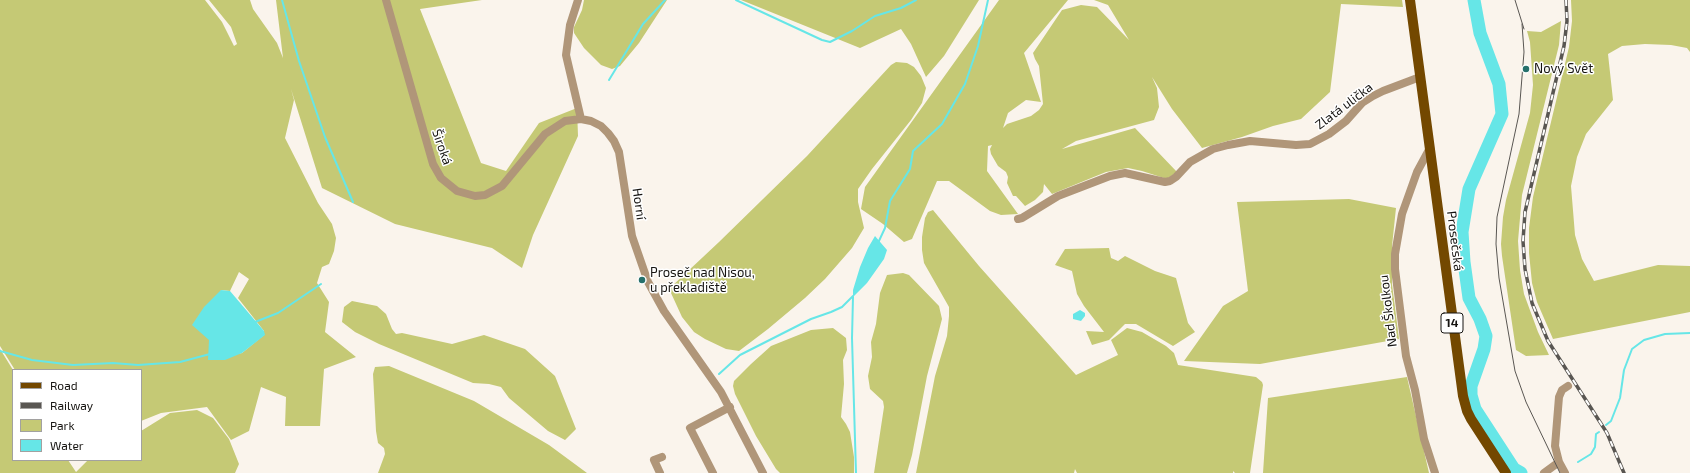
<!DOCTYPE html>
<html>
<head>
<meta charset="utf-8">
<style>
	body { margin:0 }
	#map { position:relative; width:1690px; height:473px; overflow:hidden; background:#faf4ec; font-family:"Exo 2",sans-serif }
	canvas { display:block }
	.legend { position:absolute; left:12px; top:369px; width:130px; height:92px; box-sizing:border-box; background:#fff; border:1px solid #a2a1a0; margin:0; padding:5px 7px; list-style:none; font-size:12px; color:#171512 }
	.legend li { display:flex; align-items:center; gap:8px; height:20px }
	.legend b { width:20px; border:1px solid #a2a1a0 }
</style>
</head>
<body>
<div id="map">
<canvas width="1690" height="473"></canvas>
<ul class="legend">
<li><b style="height:5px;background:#734800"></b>Road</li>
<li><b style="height:5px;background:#595652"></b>Railway</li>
<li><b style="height:11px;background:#c5c975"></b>Park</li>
<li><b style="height:11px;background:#66e6e7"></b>Water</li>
</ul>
</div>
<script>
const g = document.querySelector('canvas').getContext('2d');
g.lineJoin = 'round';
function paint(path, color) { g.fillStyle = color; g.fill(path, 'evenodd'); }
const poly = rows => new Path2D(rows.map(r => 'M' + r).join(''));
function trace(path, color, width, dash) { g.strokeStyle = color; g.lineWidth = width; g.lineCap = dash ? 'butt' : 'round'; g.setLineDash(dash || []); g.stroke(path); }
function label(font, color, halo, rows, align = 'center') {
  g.font = font + ' "Exo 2",sans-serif'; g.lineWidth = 3; g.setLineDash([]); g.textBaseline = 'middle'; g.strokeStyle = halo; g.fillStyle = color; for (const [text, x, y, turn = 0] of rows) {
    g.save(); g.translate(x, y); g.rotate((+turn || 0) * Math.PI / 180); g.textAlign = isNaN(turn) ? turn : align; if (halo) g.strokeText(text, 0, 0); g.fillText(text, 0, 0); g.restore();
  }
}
paint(poly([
	[0,0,205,0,222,22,234,46,237,44,231,27,209,0,250,0,253,9,277,43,283,58,276,0,482,0,420,9,481,163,506,171,539,123,577,108,578,136,533,235,522,268,492,248,395,224,322,188,291,89,294,100,285,138,318,203,332,224,336,238,334,251,329,264,322,267,317,283,329,302,325,332,356,357,324,369,320,426,285,426,286,397,261,387,249,431,231,440,207,407,161,413,141,421,141,370,15,370,0,346],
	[239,272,249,279,238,298,264,331,264,335,242,353,209,360,209,340,221,290,230,291],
	[584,0,667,0,639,43,620,66,612,69,601,65,584,48,574,33,574,27,582,10],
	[741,0,979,0,944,56,926,77,911,44,901,29,860,48],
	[999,0,1068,0,1024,53,1041,102,1026,100,1008,113,1003,128,1007,124,1031,116,1039,110,1043,104,1039,66,1035,59,1033,53,1062,10,1081,5,1097,7,1129,40,1108,5,1094,0,1402,0,1403,7,1341,4,1330,92,1301,119,1273,126,1242,137,1202,148,1172,109,1152,77,1157,88,1159,107,1154,120,1076,141,1062,149,1135,128,1177,172,1167,179,1142,171,1128,168,1106,172,1052,194,1044,184,1043,192,1035,200,1025,206,1016,196,1013,196,1007,183,1008,177,1006,172,998,166,991,154,990,149,992,145,988,146,987,171,1018,214,1001,215,990,211,949,181,937,181,912,239,904,242,883,224,861,209,865,187],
	[1571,0,1690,0,1690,52,1687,48,1671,45,1645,44,1622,46,1608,54,1613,100,1586,134,1577,157,1571,186,1575,235,1582,259,1594,281,1658,265,1690,266,1690,312,1553,339,1537,302,1532,283,1529,253,1529,228,1533,197,1569,47,1572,21],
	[1561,21,1559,45,1522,195,1518,241,1520,270,1524,294,1538,332,1549,355,1526,356,1516,350,1502,256,1501,244,1503,217,1506,200,1530,113,1533,85,1530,42,1527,31,1541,32],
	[896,62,907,63,914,67,921,76,926,88,922,103,911,120,872,169,858,189,858,202,864,228,852,248,825,279,805,298,768,329,739,351,726,349,705,339,694,332,682,317,671,293,671,287,719,242,807,156,891,65],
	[1349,199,1396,208,1392,246,1392,284,1399,339,1260,364,1184,361,1223,306,1248,291,1237,202],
	[933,210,979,266,1076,375,1118,355,1111,340,1127,328,1142,332,1166,346,1174,353,1178,365,1256,377,1262,382,1263,385,1250,473,1235,473,1233,471,1233,473,1077,473,1075,469,1074,473,916,473,935,376,947,336,949,316,949,307,924,263,922,250,922,237,925,218,928,212],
	[1109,248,1111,258,1118,261,1125,256,1155,271,1176,278,1188,323,1195,332,1173,346,1136,324,1125,324,1109,340,1092,345,1086,331,1104,332,1084,306,1077,294,1072,271,1055,265,1065,249],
	[903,273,909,275,939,306,942,319,927,376,912,455,907,473,874,473,884,407,883,401,870,389,868,376,872,357,871,342,876,324,880,293,887,275],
	[352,301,377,306,386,314,392,329,396,334,402,333,452,344,484,335,525,349,555,376,576,429,565,440,548,431,509,398,501,387,489,384,473,383,379,344,355,332,342,322,344,307],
	[833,328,846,338,847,350,843,360,844,384,841,417,846,424,850,432,854,457,854,473,780,473,776,469,756,436,735,394,733,386,734,381,751,364,771,346,811,330],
	[0,349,13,370,13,460,68,460,76,472,88,460,141,460,141,431,170,413,197,410,213,418,229,439,239,464,235,473,0,473],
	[389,366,474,401,549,445,587,473,378,473,385,454,384,448,378,443,376,431,373,374,375,367],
	[1407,377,1429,473,1263,473,1268,398]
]), '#c5c975');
paint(poly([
	[875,236,887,250,884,259,867,283,853,297,853,290,860,267,868,248],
	[221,290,230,291,264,331,265,335,242,353,225,360,208,360,209,340,192,325,204,307],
	[1080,310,1085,313,1085,316,1081,321,1073,319,1073,314]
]), '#66e6e7');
trace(poly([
	[282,0,299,61,325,137,353,202],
	[736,0,822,40,830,42,852,31,875,16,901,8,916,0],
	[609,80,643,24,665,0],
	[878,243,885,228,890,201,910,169,913,151,942,124,965,84,978,46,988,0],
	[853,297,852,338,856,473],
	[255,322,278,313,321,284],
	[0,351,32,360,73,365,113,363,138,365,180,362,210,354],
	[719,374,740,355,811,319,831,312,842,307,853,296],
	[1606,425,1611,421,1620,398,1624,370,1632,349,1644,340,1665,334,1690,333],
	[1578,462,1591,454,1595,447,1596,434,1599,432]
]), '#66e6e7', 2);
trace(poly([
	[1474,0,1480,33,1499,84,1502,114,1469,189,1462,232,1464,262,1469,298,1480,319,1486,336,1484,349,1471,386,1471,395,1475,409,1514,469,1521,473]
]), '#66e6e7', 13);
trace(poly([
	[386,0,433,164,441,178,457,191,475,196,485,195,502,186,545,134,565,121,581,119,591,121,601,126,608,133,614,141,619,152,632,236,648,282,664,311,721,392,763,473],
	[578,0,570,25,566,55,581,119],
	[1430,148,1417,172,1402,214,1395,254,1395,269,1406,356,1415,390,1424,439,1435,473],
	[1018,219,1022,218,1058,196,1110,176,1125,173,1165,182,1170,181,1176,177,1190,162,1213,149,1228,145,1250,141,1296,145,1310,144,1329,134,1346,121,1362,103,1373,96,1383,91,1420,77],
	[660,473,654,460,662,457],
	[713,473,690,428,730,407],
	[1544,473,1559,462],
	[1565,473,1559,462,1555,446,1559,397,1562,390,1568,386]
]), '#b09679', 8);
trace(poly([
	[1410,0,1463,396,1467,411,1471,419,1506,473]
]), '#734800', 10);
trace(poly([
	[1515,0,1524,29],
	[1522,24,1524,52,1519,114,1497,217,1496,244,1499,278,1515,371,1526,402,1560,473]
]), '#595652', 1);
const rail = poly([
	[1566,0,1567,21,1564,46,1525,212,1523,241,1525,269,1532,303,1548,341,1607,433,1624,473]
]);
trace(rail, '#595652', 3.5);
trace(rail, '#fff', 2, [6]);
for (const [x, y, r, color] of [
	[1526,69,4,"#26706b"],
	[642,280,4,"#26706b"]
]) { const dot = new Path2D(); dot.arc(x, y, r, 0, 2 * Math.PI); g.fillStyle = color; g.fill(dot); trace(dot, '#fff', 1.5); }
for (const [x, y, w] of [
	[1452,323,22]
]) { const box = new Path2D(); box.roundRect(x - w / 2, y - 10, w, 20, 3); g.fillStyle = '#fff'; g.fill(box); trace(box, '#171512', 1); }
label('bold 12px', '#171512', null, [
	["14",1452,323]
]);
label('13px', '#171512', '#fff', [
	["Nový Svět",1534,69],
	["Proseč nad Nisou,",650,273],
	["u překladiště",650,288]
], 'left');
label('13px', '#171512', '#fff', [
	["Zlatá ulička",1344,106,-37],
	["Široká",442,147,71],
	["Horní",639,204,82],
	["Prosečská",1455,241,83],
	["Nad Školkou",1388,311,-97]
]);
</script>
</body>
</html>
